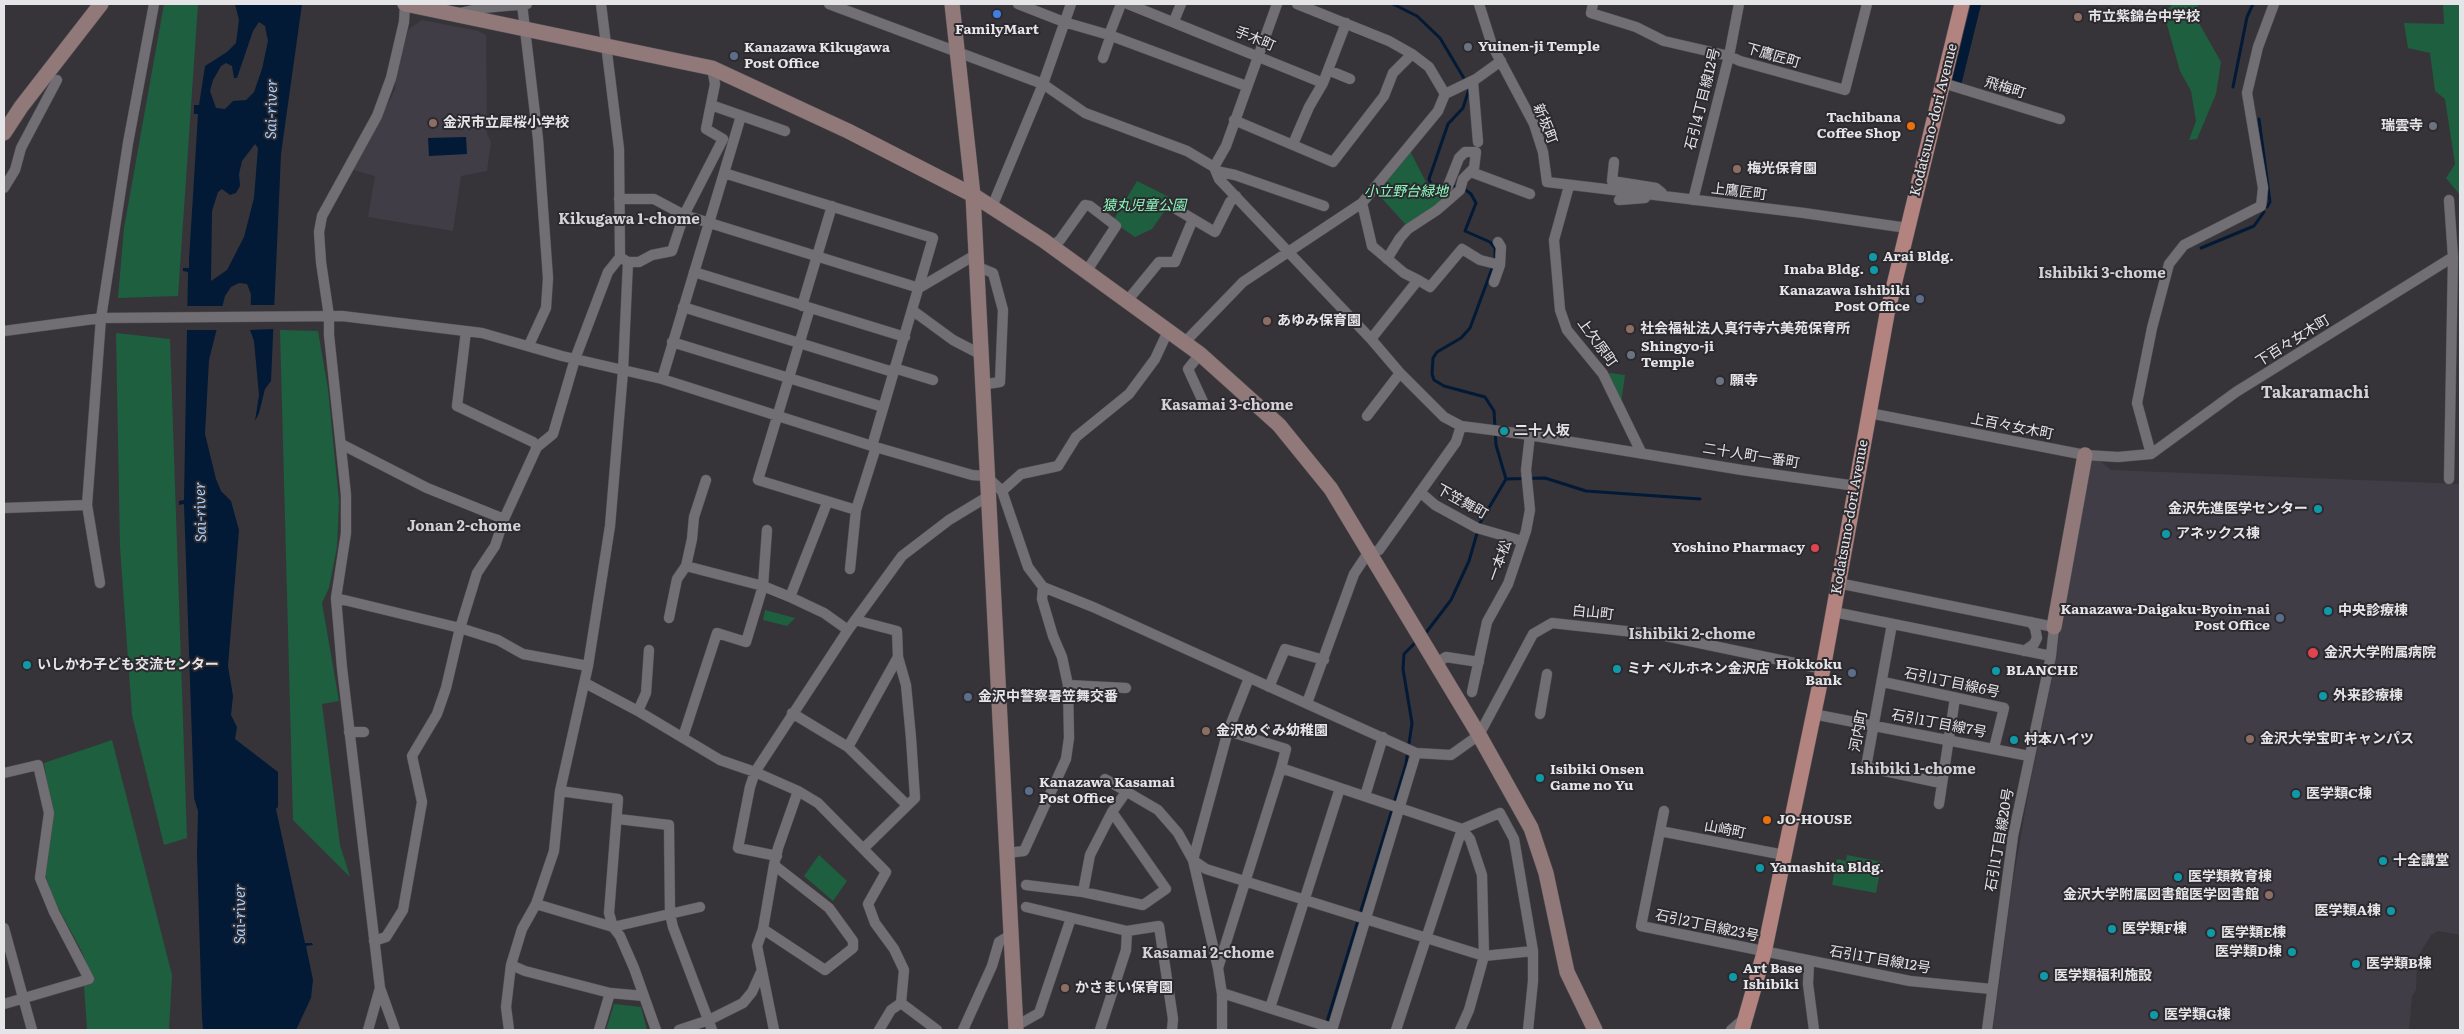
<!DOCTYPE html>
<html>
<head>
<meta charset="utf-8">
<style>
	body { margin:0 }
	#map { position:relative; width:2464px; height:1034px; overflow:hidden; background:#363439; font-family:Literata,serif }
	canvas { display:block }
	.frame { position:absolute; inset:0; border:5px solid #e5e4e7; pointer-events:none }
</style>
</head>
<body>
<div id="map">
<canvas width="2464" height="1034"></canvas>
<div class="frame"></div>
</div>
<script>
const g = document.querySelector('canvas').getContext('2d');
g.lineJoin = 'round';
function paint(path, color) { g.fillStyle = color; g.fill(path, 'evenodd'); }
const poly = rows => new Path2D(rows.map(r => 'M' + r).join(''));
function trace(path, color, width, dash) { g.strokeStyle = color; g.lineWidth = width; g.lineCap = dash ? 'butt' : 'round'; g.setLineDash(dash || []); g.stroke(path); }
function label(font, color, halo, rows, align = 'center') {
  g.font = font + ' Literata,"Noto Sans JP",serif'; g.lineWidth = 4; g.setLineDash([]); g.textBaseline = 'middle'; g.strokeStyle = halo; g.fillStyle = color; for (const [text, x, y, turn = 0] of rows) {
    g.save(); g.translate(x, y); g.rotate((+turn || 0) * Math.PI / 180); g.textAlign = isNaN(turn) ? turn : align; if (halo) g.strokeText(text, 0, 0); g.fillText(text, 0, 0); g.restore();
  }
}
paint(poly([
	[422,20,478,31,486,35,487,134,491,142,487,171,461,176,453,231,368,217,375,176,353,170,395,90,396,64,409,29],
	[2094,460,2100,461,2111,470,2460,484,2460,935,2438,931,2431,935,2417,958,2416,990,2412,996,2409,1030,1993,1030,2012,887,2029,789,2057,655,2059,631,2090,465]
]), '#403d47');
paint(poly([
	[164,4,198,4,178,296,118,298,124,228],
	[2173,4,2198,4,2195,16,2221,62,2216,94,2197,139,2189,140,2196,121,2191,91,2180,71,2164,14],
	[2443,4,2460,4,2460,195,2446,178,2455,164,2445,99,2435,91,2430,53,2408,48,2404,23,2444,24],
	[1410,151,1427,184,1453,189,1453,194,1407,226,1376,192],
	[1137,181,1173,199,1152,229,1135,237,1119,226,1114,219],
	[280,330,318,331,328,389,339,501,337,547,329,588,322,603,339,701,322,704,340,845,350,877,293,820],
	[116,333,170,339,187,838,164,845,132,715,120,547],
	[1610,373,1625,375,1621,404,1607,377],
	[765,610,795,618,787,626,763,620],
	[112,740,172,975,169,1030,87,1030,84,985,94,982,81,950,53,898,44,871,53,819,44,763],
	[819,855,847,881,833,901,804,876],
	[1847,855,1882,862,1876,893,1832,885,1837,859,1846,861],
	[614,1004,641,1007,647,1030,606,1030]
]), '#1e5f3f');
paint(poly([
	[235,4,302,4,281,154,271,381,265,389,259,413,255,421,259,395,254,341,250,330,251,294,247,284,239,283,231,287,225,296,209,360,205,434,216,479,221,491,231,501,239,530,228,666,233,696,231,715,237,727,235,739,278,772,278,807,276,809,305,943,312,943,313,945,306,946,313,980,311,998,296,1030,203,1030,202,1017,197,854,198,811,194,798,184,504,179,505,179,501,184,500,188,272,183,271,183,268,189,268,189,260,198,114,194,114,194,105,199,105,205,66,227,52,236,43,239,20],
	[259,22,265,26,268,41,262,69,254,92,246,100,233,101,225,109,216,108,210,91,213,80,221,66,226,63,232,66,234,78,237,78,253,31],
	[255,144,258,148,254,198,244,237,227,270,211,281,212,211,218,192,222,189,230,195,236,193,240,186,239,174,242,161],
	[466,137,467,154,429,156,428,138]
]), '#021a36');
paint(poly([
	[247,305,276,305,275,329,247,330],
	[185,306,226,306,220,330,184,330]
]), '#363439');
trace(poly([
	[1393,4,1417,16,1440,38,1465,80],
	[2233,87,2247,17,2253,4],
	[2259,119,2270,202,2267,207],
	[1458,187,1431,184,1429,179,1448,124,1463,108,1469,89],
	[1463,188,1471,194,1476,203,1465,231,1490,242,1495,248,1495,260],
	[2201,248,2254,226,2264,212],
	[1506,479,1545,478,1586,491,1700,499],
	[1425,634,1451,600,1469,561,1480,523,1506,479,1496,445,1494,411,1485,397,1444,386,1434,380,1432,374,1433,358,1437,352,1461,338,1470,328,1493,266],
	[1326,1025,1406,764,1412,723,1403,669,1404,654,1418,640]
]), '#021a36', 3);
trace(poly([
	[1957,81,1976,4]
]), '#021a36', 10);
const street = poly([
	[522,4,538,139,548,278,546,308,529,345],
	[829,4,1043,84,1085,113,1187,151,1214,167,1219,179,1371,339,1400,373,1444,417,1461,426,1523,434,1742,470,1856,486],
	[1018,4,1064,22,1109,35,1246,86],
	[1128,4,1323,83],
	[1297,4,1389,41,1412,54,1429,67,1445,94],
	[1479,4,1492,45,1534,124,1543,152,1547,182,1804,213,1907,228],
	[1593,4,1591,13,1636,27,1664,41,1729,56,1740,61,1845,90,1867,4],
	[460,13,483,8,527,4],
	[1174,21,1181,4],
	[1109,35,1121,4],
	[1103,58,1111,35],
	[1328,70,1350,79],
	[1473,82,1478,142],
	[1943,83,2060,119],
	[711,105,785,131],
	[1234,120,1333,162,1384,96,1393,73,1412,54],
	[1293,144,1309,107,1323,83,1346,23],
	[1614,162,1612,181,1656,188,1662,193],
	[1214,167,1226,146,1277,4],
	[1216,171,1235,175,1324,206],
	[1471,172,1530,194],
	[724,173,741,116],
	[1569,186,1554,240,1560,310,1567,330,1603,374,1641,452],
	[4,188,15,170,21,148,57,80],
	[619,199,654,199,684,215,919,288,975,255],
	[1619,200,1645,198],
	[1693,200,1729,56,1739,4],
	[1362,203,1372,246,1404,273,1418,280,1371,339],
	[1171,206,1193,219],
	[992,207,1043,84,1071,4],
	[1052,246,1060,240,1085,205,1090,206,1116,226,1086,272],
	[623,259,628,262,639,262,652,255,672,251,684,215,723,139,706,129,715,84,712,68],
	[1387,259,1400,238,1408,229,1437,210,1460,190,1463,179,1474,168,1476,152,1465,152,1459,158,1448,186],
	[976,266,993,273,1003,310,1000,382,981,385],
	[694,272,905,337],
	[1418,280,1430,287,1462,249,1480,260,1500,265],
	[1494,282,1500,265,1501,247,1498,242],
	[1127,301,1159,262,1175,262,1193,219,1215,232,1230,202,1236,196],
	[802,306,832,206],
	[683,307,893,372],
	[810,308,758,480,856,510,876,447],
	[912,310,953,340,980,354],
	[4,331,101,318,342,316,482,333,562,356,662,379,872,446,972,475,986,476,1002,491,1028,567,1043,587,1093,607,1416,753,1451,755,1479,735,1533,634,1552,623,1661,635,1823,669],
	[466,331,457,406,533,442,537,447],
	[672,342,883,407],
	[1184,343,1243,282,1362,203,1438,111,1445,94,1476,79,1501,61],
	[1200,354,1188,369,1205,406],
	[894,368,933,380],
	[662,379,724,173,933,238,872,446],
	[1869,413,2085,455,2118,457,2151,454],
	[1367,416,1400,373],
	[341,444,427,488,504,519],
	[2151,454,2137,403,2152,328,2169,264,2184,245,2261,206,2263,188,2247,93,2258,47,2274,4],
	[2151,454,2236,392,2453,257],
	[2449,479,2453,257,2449,200],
	[1002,491,1021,474,1058,466,1076,437,1129,394,1155,359,1168,331],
	[1420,492,1435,505,1477,528,1522,541],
	[4,508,87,505],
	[686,566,692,539,694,517,706,480],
	[850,569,856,510],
	[100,583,87,505,101,318,128,143,154,4],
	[1838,583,2054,627,2051,656,2013,836,1987,1030],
	[790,597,827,503],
	[336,598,460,628,498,640,523,654,588,666],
	[1834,612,2051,656],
	[669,618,677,579,686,566,763,586,790,597,824,613,848,630],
	[855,620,897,631,898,657,906,685,911,738,915,798,864,848],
	[1892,624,1866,767,1941,783],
	[2024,651,2034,644,2037,638,2035,628,2031,622],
	[1435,664,1446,657,1479,662],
	[1883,682,2004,708,1994,748],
	[585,683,638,711,720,760,755,772,798,791,818,803,886,872,868,904,875,923,894,949,904,970,901,1003,891,1010,879,1030],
	[1068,685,1126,688],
	[1269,687,1285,649,1324,660],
	[1472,692,1487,622,1508,584,1526,531,1530,510,1526,470,1530,435],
	[1307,703,1354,574,1368,553,1379,550,1456,442,1461,426],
	[638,711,646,693,649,650],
	[792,713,848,747,907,805],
	[1540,714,1547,674],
	[1813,714,2029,756],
	[1228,731,1286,749,1281,768,1340,788,1270,1008],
	[349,732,364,732],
	[683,737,717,633,746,642,763,586,767,530],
	[848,747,898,657],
	[4,773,38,765,49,813,40,878,54,912,89,979,4,1004],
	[1105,779,1158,810,1178,833,1193,860,1218,968,1222,994,1222,1030],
	[1340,788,1462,829,1470,839,1482,875,1484,956,1469,1010,1460,1030],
	[560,791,618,799,609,913,613,927,620,936,634,968,656,1030],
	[1365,796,1383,737],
	[1939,804,1955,698],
	[1664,811,1641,926,1910,981,1991,989],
	[618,819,669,825,670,914,673,927,712,1030],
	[1660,831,1784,855],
	[1007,853,1024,851,1066,759,1069,738,1068,685,1062,657,1053,636,1042,599,1043,587],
	[777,856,738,848,750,787,755,772,848,630,902,556,949,520,987,497],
	[1193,860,1206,869,1484,956,1533,951,1533,981,1528,1030],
	[1193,860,1228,731,1249,678],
	[774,865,829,908,853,941,853,948,825,970,763,929,774,865,778,848,798,791],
	[1026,885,1083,892,1143,905,1166,889,1112,812,1126,792],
	[1083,892,1090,855,1112,812],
	[536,904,613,927,700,907],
	[1026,907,1127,931,1126,950,1100,1030],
	[4,928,32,1030],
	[763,929,757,946,774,1030],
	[1127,931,1159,926,1173,1019,1172,1030],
	[374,941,386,937,403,910,422,802,412,756,437,714,446,688,460,628,477,573,495,546,504,519,537,447,553,434,575,359,608,272,620,257,619,149,601,4],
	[1809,962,1808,984,1814,1030],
	[511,965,525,971,610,993,644,996],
	[1218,968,1281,768],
	[1222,993,1332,1028],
	[901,1003,937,1030],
	[1016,1026,1039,1013,1071,918],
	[368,1030,380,988],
	[395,1030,380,988,342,668,336,598,346,533,346,495,329,335,329,316,321,262,319,232,322,216,377,116,391,78,404,22,405,4],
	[509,1030,506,1007,511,965,522,929,536,904,554,851,560,791,588,666,610,526,623,371,628,262],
	[599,1030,610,993],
	[679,1030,709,1020,743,1003,752,992,762,970],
	[963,1030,992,966,999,942,1012,934],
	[1332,1030,1416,753],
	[1396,1030,1462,829,1500,813,1514,839,1533,951],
	[1731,1030,1745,1018]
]);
const secondary = poly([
	[405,4,712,68,848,131,973,195,1043,240,1200,354,1279,425,1331,489,1479,735,1531,828,1546,873,1567,972,1595,1030],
	[952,4,973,195,1016,1030],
	[4,133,21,107,101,4],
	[2054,627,2085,455]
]);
const primary = poly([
	[1742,1030,1764,953,1823,669,1887,314,1962,4]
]);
trace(street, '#515054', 11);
trace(secondary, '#515054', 16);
trace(primary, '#515054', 16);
trace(street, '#716f74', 10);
trace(secondary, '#927979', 15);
trace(primary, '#b3837f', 15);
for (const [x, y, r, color] of [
	[997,14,5,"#3f7fe0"],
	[2078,17,5,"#8d6e63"],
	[1468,47,5,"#6b7280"],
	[734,56,5,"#5c6f8a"],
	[433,123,5,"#8d6e63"],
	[1911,126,5,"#e8710a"],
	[2433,126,5,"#6b7280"],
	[1737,169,5,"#8d6e63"],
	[1873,257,5,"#0f9aa8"],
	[1874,270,5,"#0f9aa8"],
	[1920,299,5,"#5c6f8a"],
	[1267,321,5,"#8d6e63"],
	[1630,329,5,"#8d6e63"],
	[1631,355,5,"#6b7280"],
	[1720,381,5,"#6b7280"],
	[1504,431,5,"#0f9aa8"],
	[2318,509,5,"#0f9aa8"],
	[2166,534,5,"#0f9aa8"],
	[1815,548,5,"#e0444e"],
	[2328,611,5,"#0f9aa8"],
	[2280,618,5,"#5c6f8a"],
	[2313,653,6,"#e0444e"],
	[27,665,5,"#0f9aa8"],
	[1617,669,5,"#0f9aa8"],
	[1996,671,5,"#0f9aa8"],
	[1852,673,5,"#5c6f8a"],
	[2323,696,5,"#0f9aa8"],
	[968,697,5,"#5c6f8a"],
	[1206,731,5,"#8d6e63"],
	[2250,739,5,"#8d6e63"],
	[2014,740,5,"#0f9aa8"],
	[1540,778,5,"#0f9aa8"],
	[1029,791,5,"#5c6f8a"],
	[2296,794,5,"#0f9aa8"],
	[1767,820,5,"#e8710a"],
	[2383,861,5,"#0f9aa8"],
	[1760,868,5,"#0f9aa8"],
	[2178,877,5,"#0f9aa8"],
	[2269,895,5,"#8d6e63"],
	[2391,911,5,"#0f9aa8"],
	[2112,929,5,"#0f9aa8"],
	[2211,933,5,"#0f9aa8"],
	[2292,952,5,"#0f9aa8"],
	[2356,964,5,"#0f9aa8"],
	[2044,976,5,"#0f9aa8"],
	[1733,977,5,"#0f9aa8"],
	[1065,988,5,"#8d6e63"],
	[2154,1015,5,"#0f9aa8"]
]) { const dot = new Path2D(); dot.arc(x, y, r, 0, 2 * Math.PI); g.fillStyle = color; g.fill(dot); trace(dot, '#2c2a2f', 2); }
label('bold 14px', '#e5e4e7', '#2c2a2f', [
	["市立紫錦台中学校",2088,17],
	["FamilyMart",997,30,"center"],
	["Yuinen-ji Temple",1478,47],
	["Kanazawa Kikugawa",744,48],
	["Post Office",744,64],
	["Tachibana",1901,118,"right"],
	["Coffee Shop",1901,134,"right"],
	["金沢市立犀桜小学校",443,123],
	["瑞雲寺",2423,126,"right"],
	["梅光保育園",1747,169],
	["Arai Bldg.",1883,257],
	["Inaba Bldg.",1864,270,"right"],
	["Kanazawa Ishibiki",1910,291,"right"],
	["Post Office",1910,307,"right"],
	["あゆみ保育園",1277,321],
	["社会福祉法人真行寺六美苑保育所",1640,329],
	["Shingyo-ji",1641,347],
	["Temple",1641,363],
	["願寺",1730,381],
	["二十人坂",1514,431],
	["金沢先進医学センター",2308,509,"right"],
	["アネックス棟",2176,534],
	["Yoshino Pharmacy",1805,548,"right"],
	["Kanazawa-Daigaku-Byoin-nai",2270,610,"right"],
	["Post Office",2270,626,"right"],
	["中央診療棟",2338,611],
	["金沢大学附属病院",2324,653],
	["いしかわ子ども交流センター",37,665],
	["Hokkoku",1842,665,"right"],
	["Bank",1842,681,"right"],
	["ミナ ペルホネン金沢店",1627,669],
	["BLANCHE",2006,671],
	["外来診療棟",2333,696],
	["金沢中警察署笠舞交番",978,697],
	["金沢めぐみ幼稚園",1216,731],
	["金沢大学宝町キャンパス",2260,739],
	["村本ハイツ",2024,740],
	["Isibiki Onsen",1550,770],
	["Game no Yu",1550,786],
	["Kanazawa Kasamai",1039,783],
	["Post Office",1039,799],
	["医学類C棟",2306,794],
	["JO-HOUSE",1777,820],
	["十全講堂",2393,861],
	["Yamashita Bldg.",1770,868],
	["医学類教育棟",2188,877],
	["金沢大学附属図書館医学図書館",2259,895,"right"],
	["医学類A棟",2381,911,"right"],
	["医学類F棟",2122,929],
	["医学類E棟",2221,933],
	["医学類D棟",2282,952,"right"],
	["医学類B棟",2366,964],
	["Art Base",1743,969],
	["Ishibiki",1743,985],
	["医学類福利施設",2054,976],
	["かさまい保育園",1075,988],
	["医学類G棟",2164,1015]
], 'left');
label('14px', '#e5e4e7', '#2c2a2f', [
	["手木町",1255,39,22],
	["下鷹匠町",1773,56,16],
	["飛梅町",2005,88,17],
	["石引4丁目線12号",1703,99,-76],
	["Kodatsuno-dori Avenue",1934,120,-76],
	["新坂町",1545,124,68],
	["上鷹匠町",1739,192,7],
	["下百々女木町",2293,341,-32],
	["上欠原町",1597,343,54],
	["上百々女木町",2012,427,11],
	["二十人町一番町",1751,456,9],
	["下笠舞町",1462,502,29],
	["Kodatsuno-dori Avenue",1850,517,-80],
	["一本松",1500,561,-70],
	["白山町",1593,613,6],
	["石引1丁目線6号",1952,683,12],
	["石引1丁目線7号",1939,724,11],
	["河内町",1859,731,-79],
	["山崎町",1725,830,11],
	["石引1丁目線20号",2000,840,-80],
	["石引2丁目線23号",1707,926,12],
	["石引1丁目線12号",1880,960,10]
]);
label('italic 14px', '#8cfbbe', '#2c2a2f', [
	["小立野台緑地",1406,192],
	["猿丸児童公園",1144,206]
]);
label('italic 15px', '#a5cefe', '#2c2a2f', [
	["Sai-river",272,109,-89],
	["Sai-river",201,512,-91],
	["Sai-river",241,914,-90]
]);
label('bold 15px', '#d4d2d8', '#2c2a2f', [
	["Kikugawa 1-chome",629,220],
	["Ishibiki 3-chome",2102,274],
	["Kasamai 3-chome",1227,406],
	["Jonan 2-chome",464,527],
	["Ishibiki 2-chome",1692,635],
	["Ishibiki 1-chome",1913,770],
	["Kasamai 2-chome",1208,954]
]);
label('bold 16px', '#d4d2d8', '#2c2a2f', [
	["Takaramachi",2315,393]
]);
</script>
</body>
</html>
